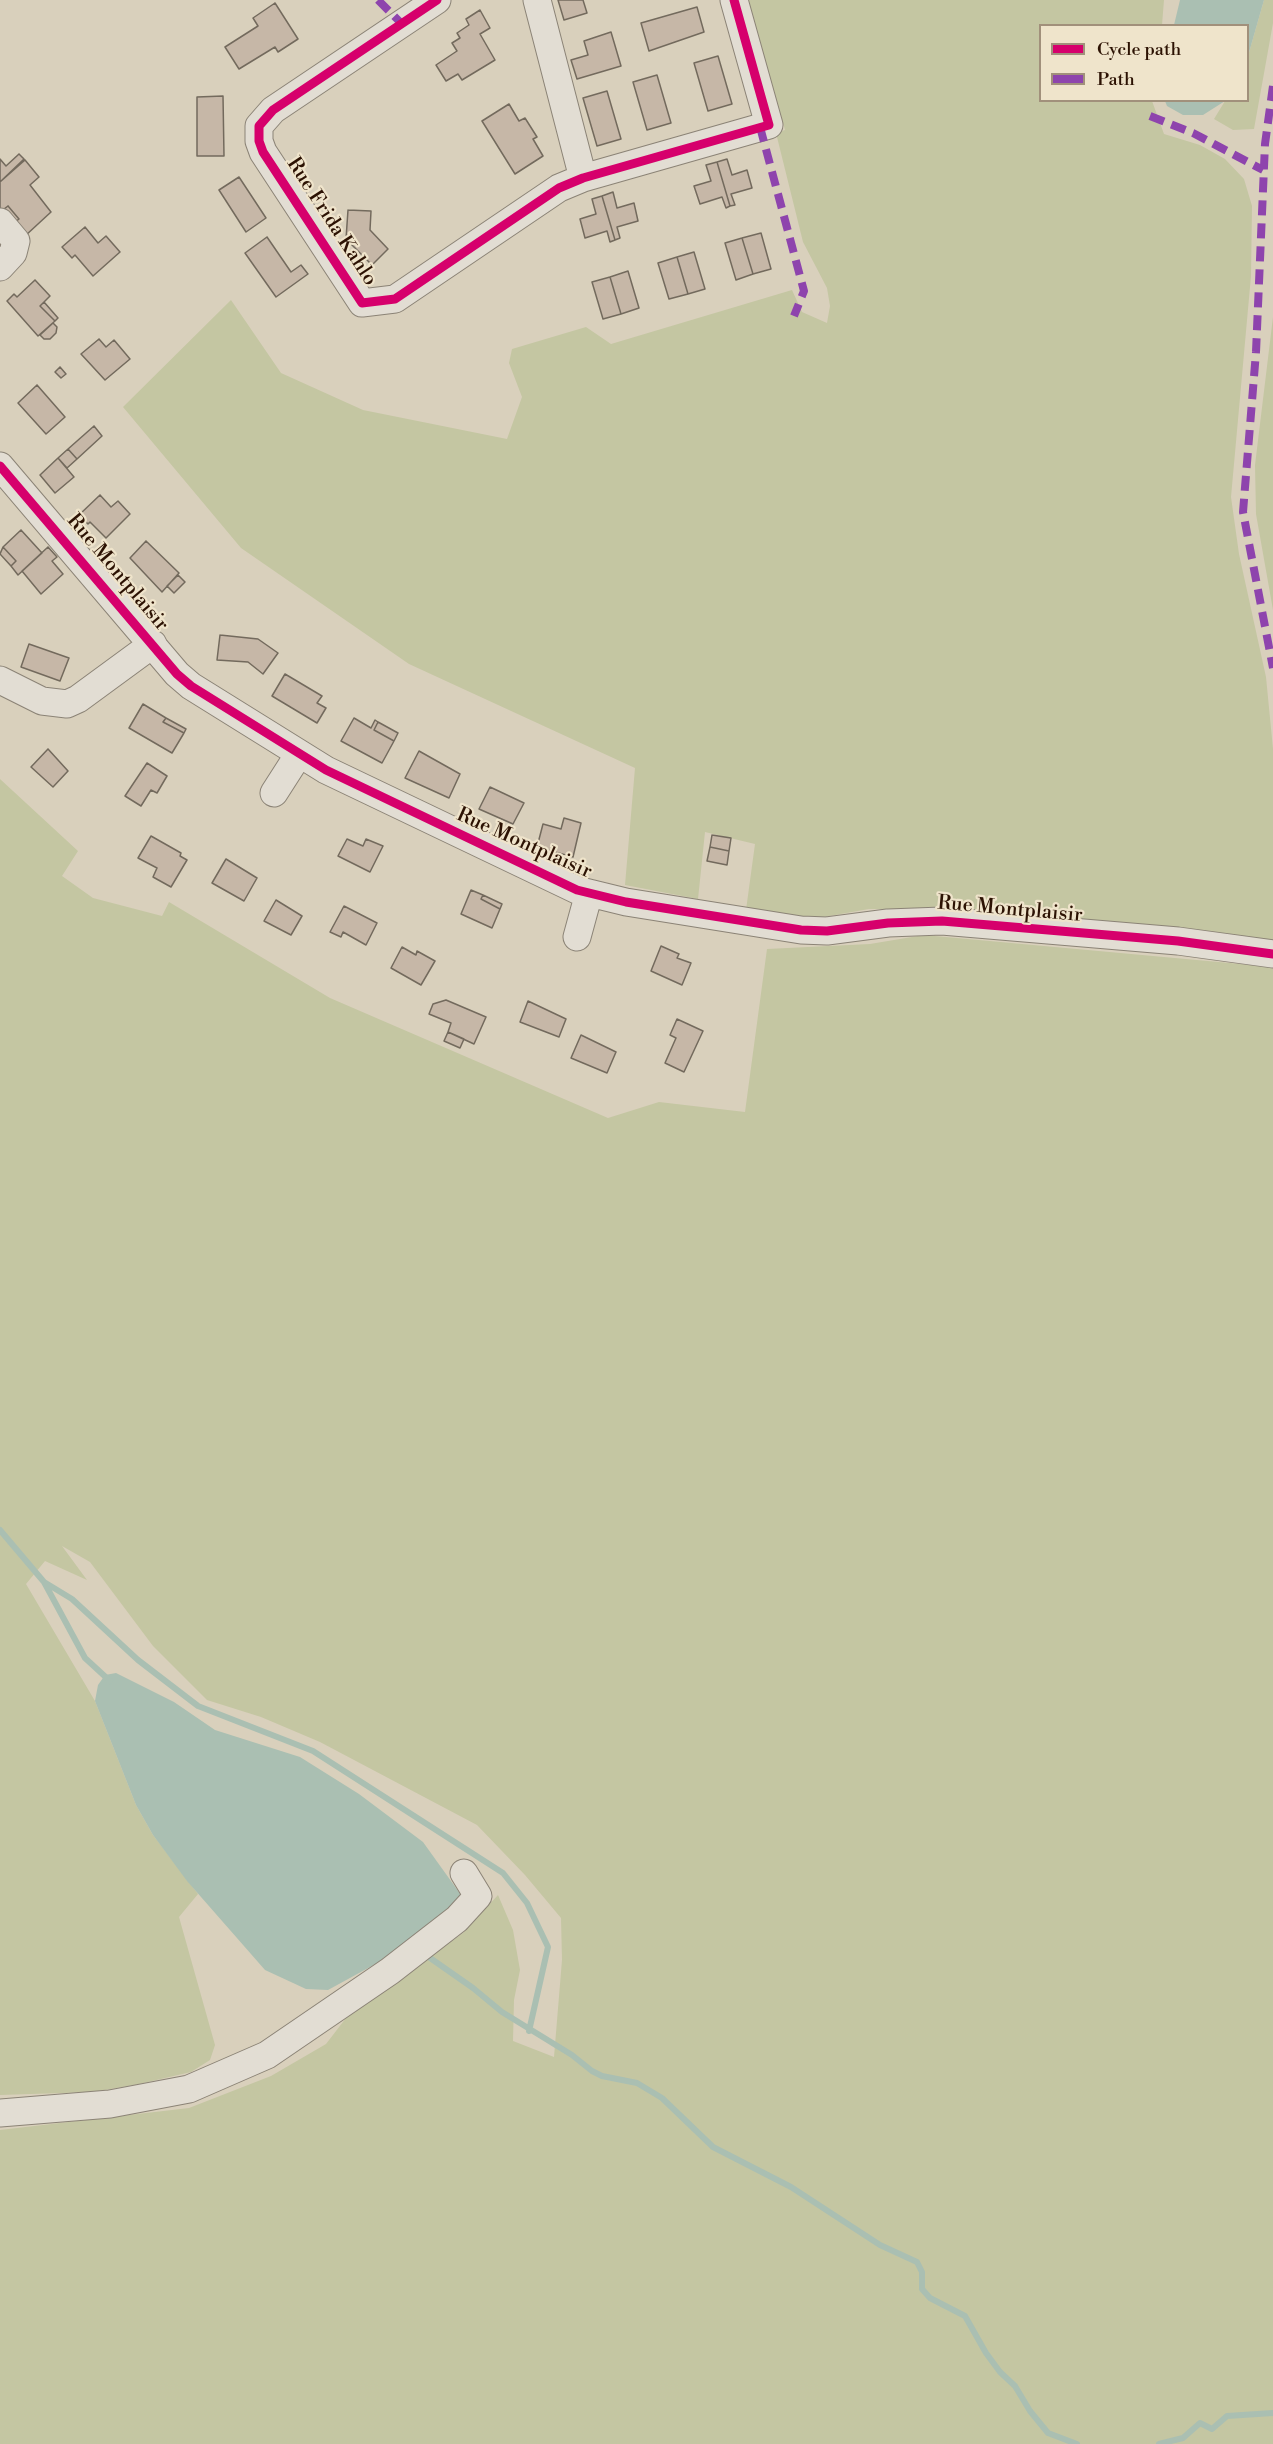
<!DOCTYPE html>
<html>
<head>
<meta charset="utf-8">
<style>
	body { margin:0 }
	#map { position:relative; width:1273px; height:2444px; overflow:hidden; background:#d9d0bc; font-family:"Libre Bodoni",serif }
	canvas { display:block }
	.legend { position:absolute; left:1039px; top:24px; width:210px; height:78px; box-sizing:border-box; background:#efe4cb; border:2px solid #a1907b; margin:0; padding:8px 10px; list-style:none; font-size:18px; color:#2c1203 }
	.legend li { display:flex; align-items:center; gap:12px; height:30px }
	.legend b { width:30px; border:2px solid #a1907b }
</style>
</head>
<body>
<div id="map">
<canvas width="1273" height="2444"></canvas>
<ul class="legend">
<li><b style="height:8px;background:#d6006c"></b>Cycle path</li>
<li><b style="height:8px;background:#8e44ad"></b>Path</li>
</ul>
</div>
<script>
const g = document.querySelector('canvas').getContext('2d');
g.lineJoin = 'round';
function paint(path, color) { g.fillStyle = color; g.fill(path, 'evenodd'); }
const poly = rows => new Path2D(rows.map(r => 'M' + r).join(''));
function trace(path, color, width, dash) { g.strokeStyle = color; g.lineWidth = width; g.lineCap = dash ? 'butt' : 'round'; g.setLineDash(dash || []); g.stroke(path); }
function label(font, color, halo, rows, align = 'center') {
  g.font = font + ' "Libre Bodoni",serif'; g.lineWidth = 4.5; g.setLineDash([]); g.textBaseline = 'middle'; g.strokeStyle = halo; g.fillStyle = color; for (const [text, x, y, turn = 0] of rows) {
    g.save(); g.translate(x, y); g.rotate((+turn || 0) * Math.PI / 180); g.textAlign = isNaN(turn) ? turn : align; if (halo) g.strokeText(text, 0, 0); g.fillText(text, 0, 0); g.restore();
  }
}
paint(poly([
	[748,0,1164,0,1162,25,1040,26,1040,100,1152,101,1164,134,1200,145,1225,159,1244,179,1252,206,1251,276,1231,497,1239,554,1266,677,1273,749,1273,940,1128,929,944,909,869,909,818,918,746,910,755,844,705,832,698,899,625,885,635,768,409,664,241,548,123,407,231,300,281,373,363,410,507,439,522,397,509,363,512,349,586,327,611,344,792,290,802,312,827,323,830,306,827,288,803,242,776,133,785,130],
	[1264,0,1273,0,1273,23,1254,129,1233,130,1214,119,1225,101,1248,100,1248,56],
	[1273,317,1273,610,1256,514,1255,465],
	[0,779,78,851,62,876,93,898,162,916,169,902,330,998,608,1118,659,1102,745,1112,767,949,870,944,924,935,1273,967,1273,2444,0,2444,0,2130,189,2108,271,2076,326,2044,346,2018,463,1933,498,1895,513,1930,520,1970,514,2000,513,2041,554,2057,562,1960,561,1918,525,1875,477,1825,320,1742,261,1717,207,1700,153,1646,90,1562,62,1546,87,1580,45,1561,26,1584,95,1701,136,1805,153,1835,198,1894,179,1917,215,2045,210,2060,191,2072,139,2084,93,2092,0,2095]
]), '#c4c6a2');
paint(poly([
	[1180,0,1264,0,1248,56,1248,26,1174,25],
	[1165,101,1165,100,1225,101,1203,115,1183,115,1167,106],
	[116,1673,174,1702,215,1730,300,1757,359,1794,423,1842,461,1895,456,1908,381,1961,328,1990,306,1989,265,1970,187,1881,153,1835,136,1805,95,1701,98,1685,105,1675]
]), '#aabfb2');
trace(poly([
	[0,1530,44,1582,85,1658,110,1681],
	[44,1582,72,1599,138,1660,198,1706,313,1751,503,1873,527,1903,548,1947,529,2031],
	[423,1953,473,1988,502,2012,572,2055,592,2071,602,2076,637,2083,662,2098,713,2147,791,2187,880,2245,917,2262,922,2272,922,2289,930,2298,965,2316,986,2353,1000,2372,1015,2386,1030,2411,1048,2433,1077,2444],
	[1159,2444,1183,2438,1200,2423,1212,2429,1227,2416,1273,2413]
]), '#aabfb2', 6);
const building = poly([
	[558,0,583,0,587,13,564,20,558,0],
	[275,3,298,39,278,52,275,47,239,69,225,47,258,26,253,18,275,3],
	[697,7,704,32,649,51,641,23,697,7],
	[480,10,490,28,480,34,495,60,462,80,458,74,446,81,436,65,457,51,452,43,460,38,457,33,469,25,466,19,480,10],
	[611,32,621,66,577,79,571,60,588,55,584,41,611,32],
	[718,56,732,104,708,111,694,63,718,56],
	[657,75,671,123,647,130,633,82,657,75],
	[607,91,621,139,597,146,583,98,607,91],
	[223,96,224,156,197,156,197,97,223,96],
	[509,104,519,121,525,118,537,137,533,139,543,156,515,174,482,121,509,104],
	[19,154,24,159,0,182,0,159,6,166,19,154],
	[727,159,732,175,747,170,752,188,731,194,735,205,730,206,717,162,727,159],
	[25,160,39,177,30,185,51,212,25,236,14,223,19,219,8,206,3,210,0,208,0,182,25,160],
	[717,162,730,206,726,208,722,197,700,204,694,186,711,181,706,165,717,162],
	[239,177,266,218,246,232,219,190,239,177],
	[613,192,617,208,634,203,638,221,617,227,620,238,615,240,602,196,613,192],
	[602,196,615,240,610,242,607,231,585,238,580,219,596,214,592,199,602,196],
	[8,206,19,219,15,222,4,209,8,206],
	[348,210,371,211,370,230,388,249,372,265,346,239,348,210],
	[85,227,98,243,106,236,120,252,93,276,75,255,72,258,62,247,85,227],
	[761,233,771,269,753,274,742,238,761,233],
	[267,237,291,272,301,265,308,274,276,297,245,253,267,237],
	[742,238,753,274,736,280,725,243,742,238],
	[694,252,705,289,688,294,677,257,694,252],
	[677,257,688,294,669,299,658,263,677,257],
	[628,271,639,308,621,314,610,277,628,271],
	[610,277,621,314,603,319,592,282,610,277],
	[35,280,50,296,40,306,55,321,38,336,7,301,14,294,17,297,35,280],
	[44,302,58,318,55,321,40,306,44,302],
	[53,323,57,327,56,333,50,339,44,339,40,335,53,323],
	[99,339,106,347,114,340,130,359,105,380,81,354,99,339],
	[60,367,66,374,61,378,55,372,60,367],
	[37,385,65,417,46,434,18,403,37,385],
	[94,426,102,436,77,459,68,449,94,426],
	[68,449,77,459,67,468,58,458,68,449],
	[58,458,74,477,55,493,40,475,58,458],
	[100,495,111,507,118,501,130,514,106,538,90,522,88,524,79,515,100,495],
	[21,530,42,553,18,575,11,566,16,561,3,547,21,530],
	[146,541,179,573,162,592,130,558,146,541],
	[3,547,16,561,11,566,0,554,3,547],
	[48,547,57,557,52,561,63,574,41,594,22,571,48,547],
	[178,575,185,582,174,593,167,586,178,575],
	[220,635,258,639,278,653,263,674,248,662,217,660,220,635],
	[29,644,69,658,60,681,21,667,29,644],
	[285,674,322,696,317,703,326,708,317,723,272,696,285,674],
	[143,704,166,718,163,722,184,733,172,753,129,728,143,704],
	[166,718,186,729,184,733,163,722,166,718],
	[354,718,371,728,375,720,378,722,374,730,394,741,382,763,341,741,354,718],
	[378,722,398,733,394,741,374,730,378,722],
	[48,749,68,771,53,787,31,767,48,749],
	[419,751,460,774,449,798,405,778,419,751],
	[147,763,167,776,157,793,151,790,141,806,125,796,147,763],
	[490,787,524,803,513,824,479,809,490,787],
	[564,818,581,823,573,857,537,847,543,824,561,829,564,818],
	[712,835,731,838,729,851,710,847,712,835],
	[151,836,181,853,180,856,187,860,171,887,153,877,157,868,138,858,151,836],
	[347,839,363,846,366,839,383,846,370,872,338,856,347,839],
	[710,847,729,851,727,865,707,861,710,847],
	[226,859,257,878,244,901,212,883,226,859],
	[471,890,483,895,481,899,500,909,492,928,461,914,471,890],
	[483,895,502,904,500,909,481,899,483,895],
	[276,900,302,916,291,935,264,921,276,900],
	[344,906,377,923,366,945,343,932,341,937,330,932,344,906],
	[661,946,679,954,677,958,691,963,682,985,651,971,661,946],
	[402,947,416,955,417,951,435,961,421,985,391,968,402,947],
	[446,1000,486,1017,474,1044,448,1032,451,1023,429,1014,433,1004,446,1000],
	[528,1001,566,1019,559,1037,520,1022,528,1001],
	[677,1019,703,1031,684,1072,665,1063,676,1038,670,1035,677,1019],
	[448,1032,464,1039,460,1048,444,1041,448,1032],
	[581,1035,616,1052,607,1073,571,1058,581,1035]
]);
paint(building, '#c6b7a7');
trace(building, '#736a5d', 1.5);
const minor = poly([
	[437,0,273,110,259,126,259,141,263,152,362,303,395,299,559,188,583,178,769,125,734,0],
	[537,0,583,178],
	[0,222,16,241,13,253,0,267],
	[0,466,177,674,191,686,326,770,577,890,626,902,801,930,827,931,888,923,942,921,1178,941,1273,954],
	[0,680,42,701,67,704,78,699,153,644],
	[274,793,299,754],
	[577,937,589,893],
	[0,2113,110,2104,189,2089,267,2055,390,1971,457,1919,478,1896,464,1873]
]);
trace(minor, '#8b8376', 29);
trace(minor, '#e2ddd3', 27);
trace(poly([
	[378,0,401,23],
	[1273,86,1265,144,1256,352,1243,512,1273,668],
	[1150,116,1193,133,1263,170],
	[760,127,804,291,794,316]
]), '#8e44ad', 8, [15, 8]);
trace(poly([
	[437,0,273,110,259,126,259,141,263,152,362,303,395,299,559,188,583,178,769,125,734,0],
	[0,466,177,674,191,686,326,770,577,890,626,902,801,930,827,931,888,923,942,921,1178,941,1273,954]
]), '#d6006c', 9);
label('20px', '#2c1203', '#efe4cb', [
	["Rue Frida Kahlo",331,222,57],
	["Rue Montplaisir",117,573,50],
	["Rue Montplaisir",524,844,24],
	["Rue Montplaisir",1010,910,5]
]);
</script>
</body>
</html>
